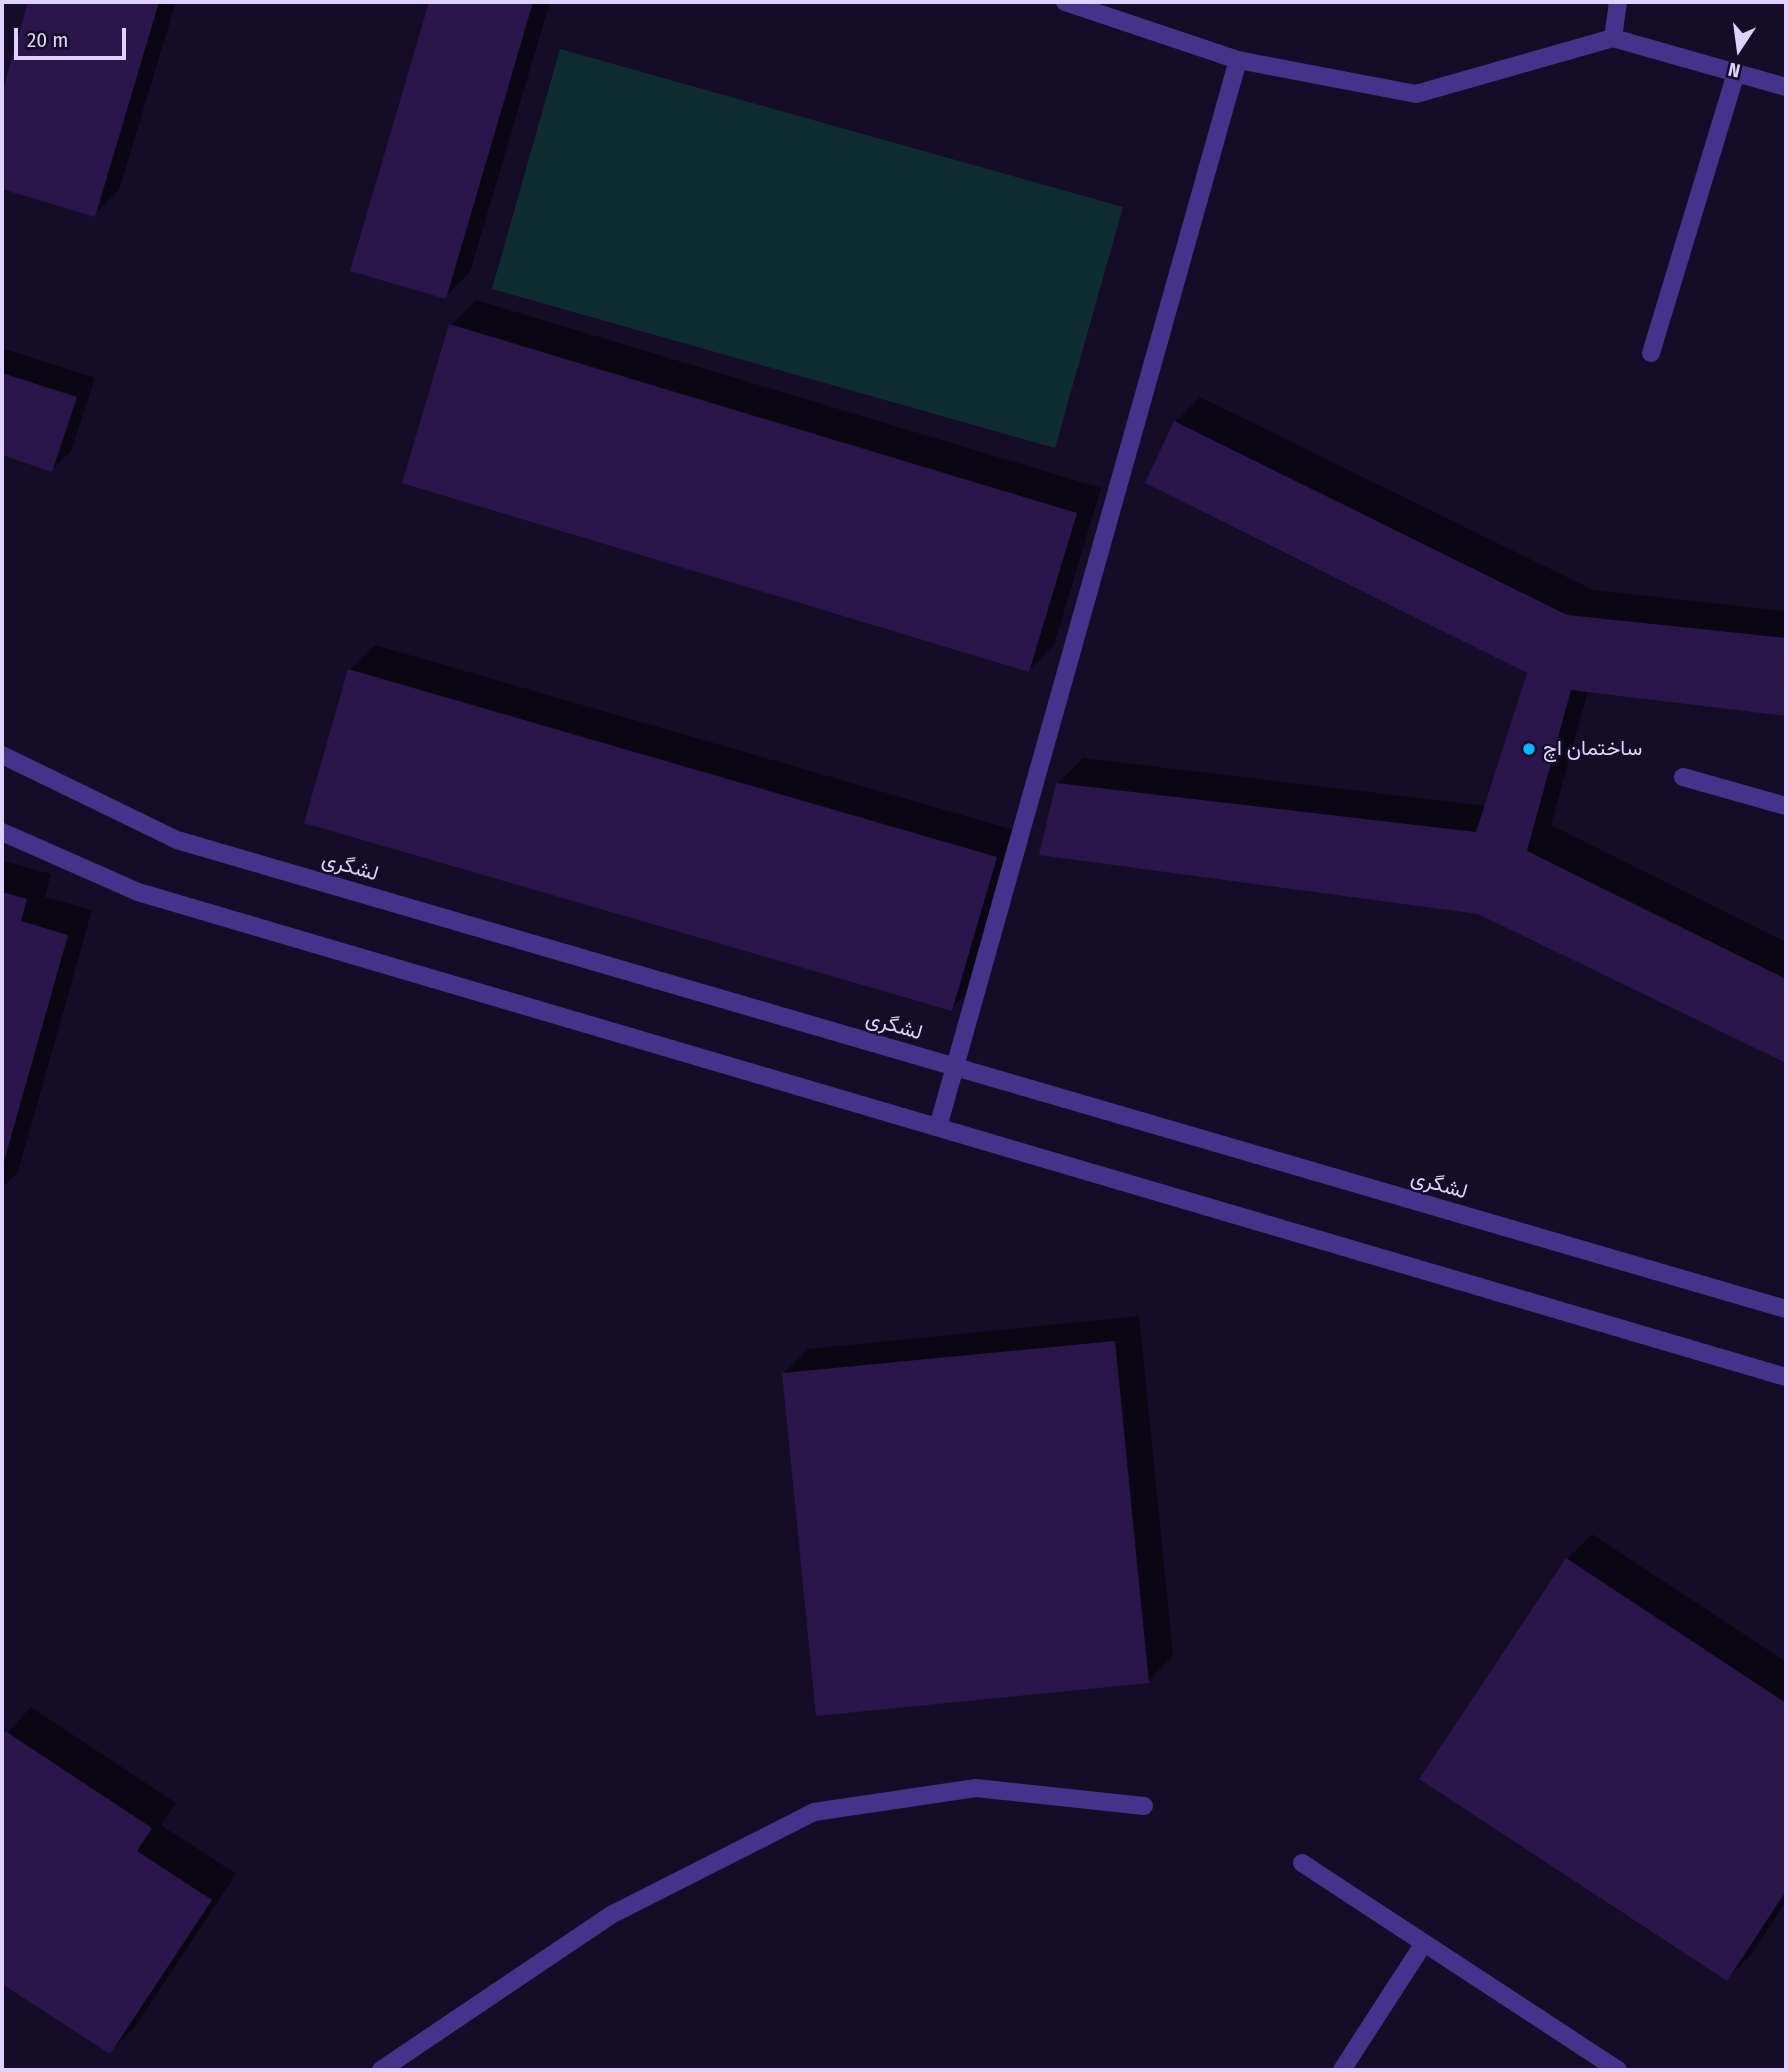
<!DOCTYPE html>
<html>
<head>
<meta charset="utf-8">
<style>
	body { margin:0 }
	#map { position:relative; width:1788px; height:2072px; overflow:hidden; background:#150c27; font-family:"Fira Sans Condensed",sans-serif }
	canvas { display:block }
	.frame { position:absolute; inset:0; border:4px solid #dfd2ff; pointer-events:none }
	.north { position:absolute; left:1704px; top:14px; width:70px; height:70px; -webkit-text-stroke:5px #150c27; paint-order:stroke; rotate:193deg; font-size:19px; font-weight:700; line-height:28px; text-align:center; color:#dfd2ff }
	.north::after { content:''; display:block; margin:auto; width:24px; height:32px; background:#dfd2ff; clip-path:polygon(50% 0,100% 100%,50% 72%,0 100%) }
	.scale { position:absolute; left:14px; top:28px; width:112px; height:32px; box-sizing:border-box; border:4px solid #dfd2ff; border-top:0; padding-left:9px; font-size:21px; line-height:24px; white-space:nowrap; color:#dfd2ff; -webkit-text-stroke:5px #150c27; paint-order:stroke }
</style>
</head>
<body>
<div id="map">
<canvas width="1788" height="2072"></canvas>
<div class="frame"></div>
<div class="north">N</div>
<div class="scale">20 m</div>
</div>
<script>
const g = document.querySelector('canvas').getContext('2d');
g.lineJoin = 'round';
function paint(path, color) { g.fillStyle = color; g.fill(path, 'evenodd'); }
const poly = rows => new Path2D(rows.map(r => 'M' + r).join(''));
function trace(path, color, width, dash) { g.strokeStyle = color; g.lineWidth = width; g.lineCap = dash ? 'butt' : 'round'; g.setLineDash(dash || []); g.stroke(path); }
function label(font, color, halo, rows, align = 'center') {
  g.font = font + ' "Fira Sans Condensed",Vazirmatn,sans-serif'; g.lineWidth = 5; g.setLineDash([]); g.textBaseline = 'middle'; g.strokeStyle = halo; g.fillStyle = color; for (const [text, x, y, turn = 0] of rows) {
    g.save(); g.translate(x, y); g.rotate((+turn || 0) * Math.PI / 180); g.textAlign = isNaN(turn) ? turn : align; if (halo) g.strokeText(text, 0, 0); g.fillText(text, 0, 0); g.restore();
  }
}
paint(poly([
	[560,49,1123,207,1055,448,492,289]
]), '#0f2d31');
paint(poly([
	[30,2,176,2,119,190,94,215,2,188,2,100],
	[431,2,550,2,470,272,445,297,352,269],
	[476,300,1101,488,1054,645,1029,670,451,325],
	[2,348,95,378,71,451,52,470,2,453],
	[1200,397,1593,590,1786,611,1786,714,1588,691,1551,825,1786,942,1786,1061,1478,913,1057,784,1083,758,1486,806,1529,672,1175,422],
	[375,645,1021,832,976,984,951,1009,350,670],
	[5,861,51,874,45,897,92,910,18,1172,2,1188,2,864],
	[1139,1316,1173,1656,1148,1681,783,1374,808,1349],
	[1592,1534,1786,1662,1786,1901,1752,1954,1727,1979,1567,1559],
	[31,1707,176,1803,161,1825,236,1874,135,2027,110,2052,2,1982,2,1739]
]), '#0007');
paint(poly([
	[28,2,159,2,95,217,2,189,2,93],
	[429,2,533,2,446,299,350,271],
	[449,324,1077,513,1029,672,402,483],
	[2,373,77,397,52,472,2,455],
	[1174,421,1567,615,1786,638,1786,716,1571,690,1527,851,1786,979,1786,1063,1478,914,1039,855,1056,783,1476,832,1527,673,1145,483],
	[348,669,997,857,952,1011,304,823],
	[2,892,27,899,21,921,68,935,3,1165],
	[1115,1341,1149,1683,816,1716,782,1373],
	[1566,1558,1786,1703,1786,1891,1727,1981,1419,1779],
	[5,1731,152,1828,137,1851,212,1900,110,2054,2,1984,2,1735]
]), '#2a164a');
trace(poly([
	[1065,2,1238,60,1416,94,1613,38,1786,87],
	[1613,38,1618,2],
	[1651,353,1736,73],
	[2,755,177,840,1786,1309],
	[1683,777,1786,806],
	[2,832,138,892,1786,1377],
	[938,1127,1238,60],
	[1302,1863,1618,2070],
	[381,2070,611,1915,814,1812,976,1788,1144,1806],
	[1342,2070,1424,1943]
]), '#45328b', 18);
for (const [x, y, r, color] of [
	[1529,749,7,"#00b8fd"]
]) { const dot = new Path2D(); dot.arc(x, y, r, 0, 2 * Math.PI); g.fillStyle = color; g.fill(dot); trace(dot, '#150c27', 2.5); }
label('21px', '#dfd2ff', '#150c27', [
	["ساختمان اچ",1543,749]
], 'left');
label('21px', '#dfd2ff', '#150c27', [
	["لشگری",350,867,16],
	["لشگری",894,1026,16],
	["لشگری",1439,1185,16]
]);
</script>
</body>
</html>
